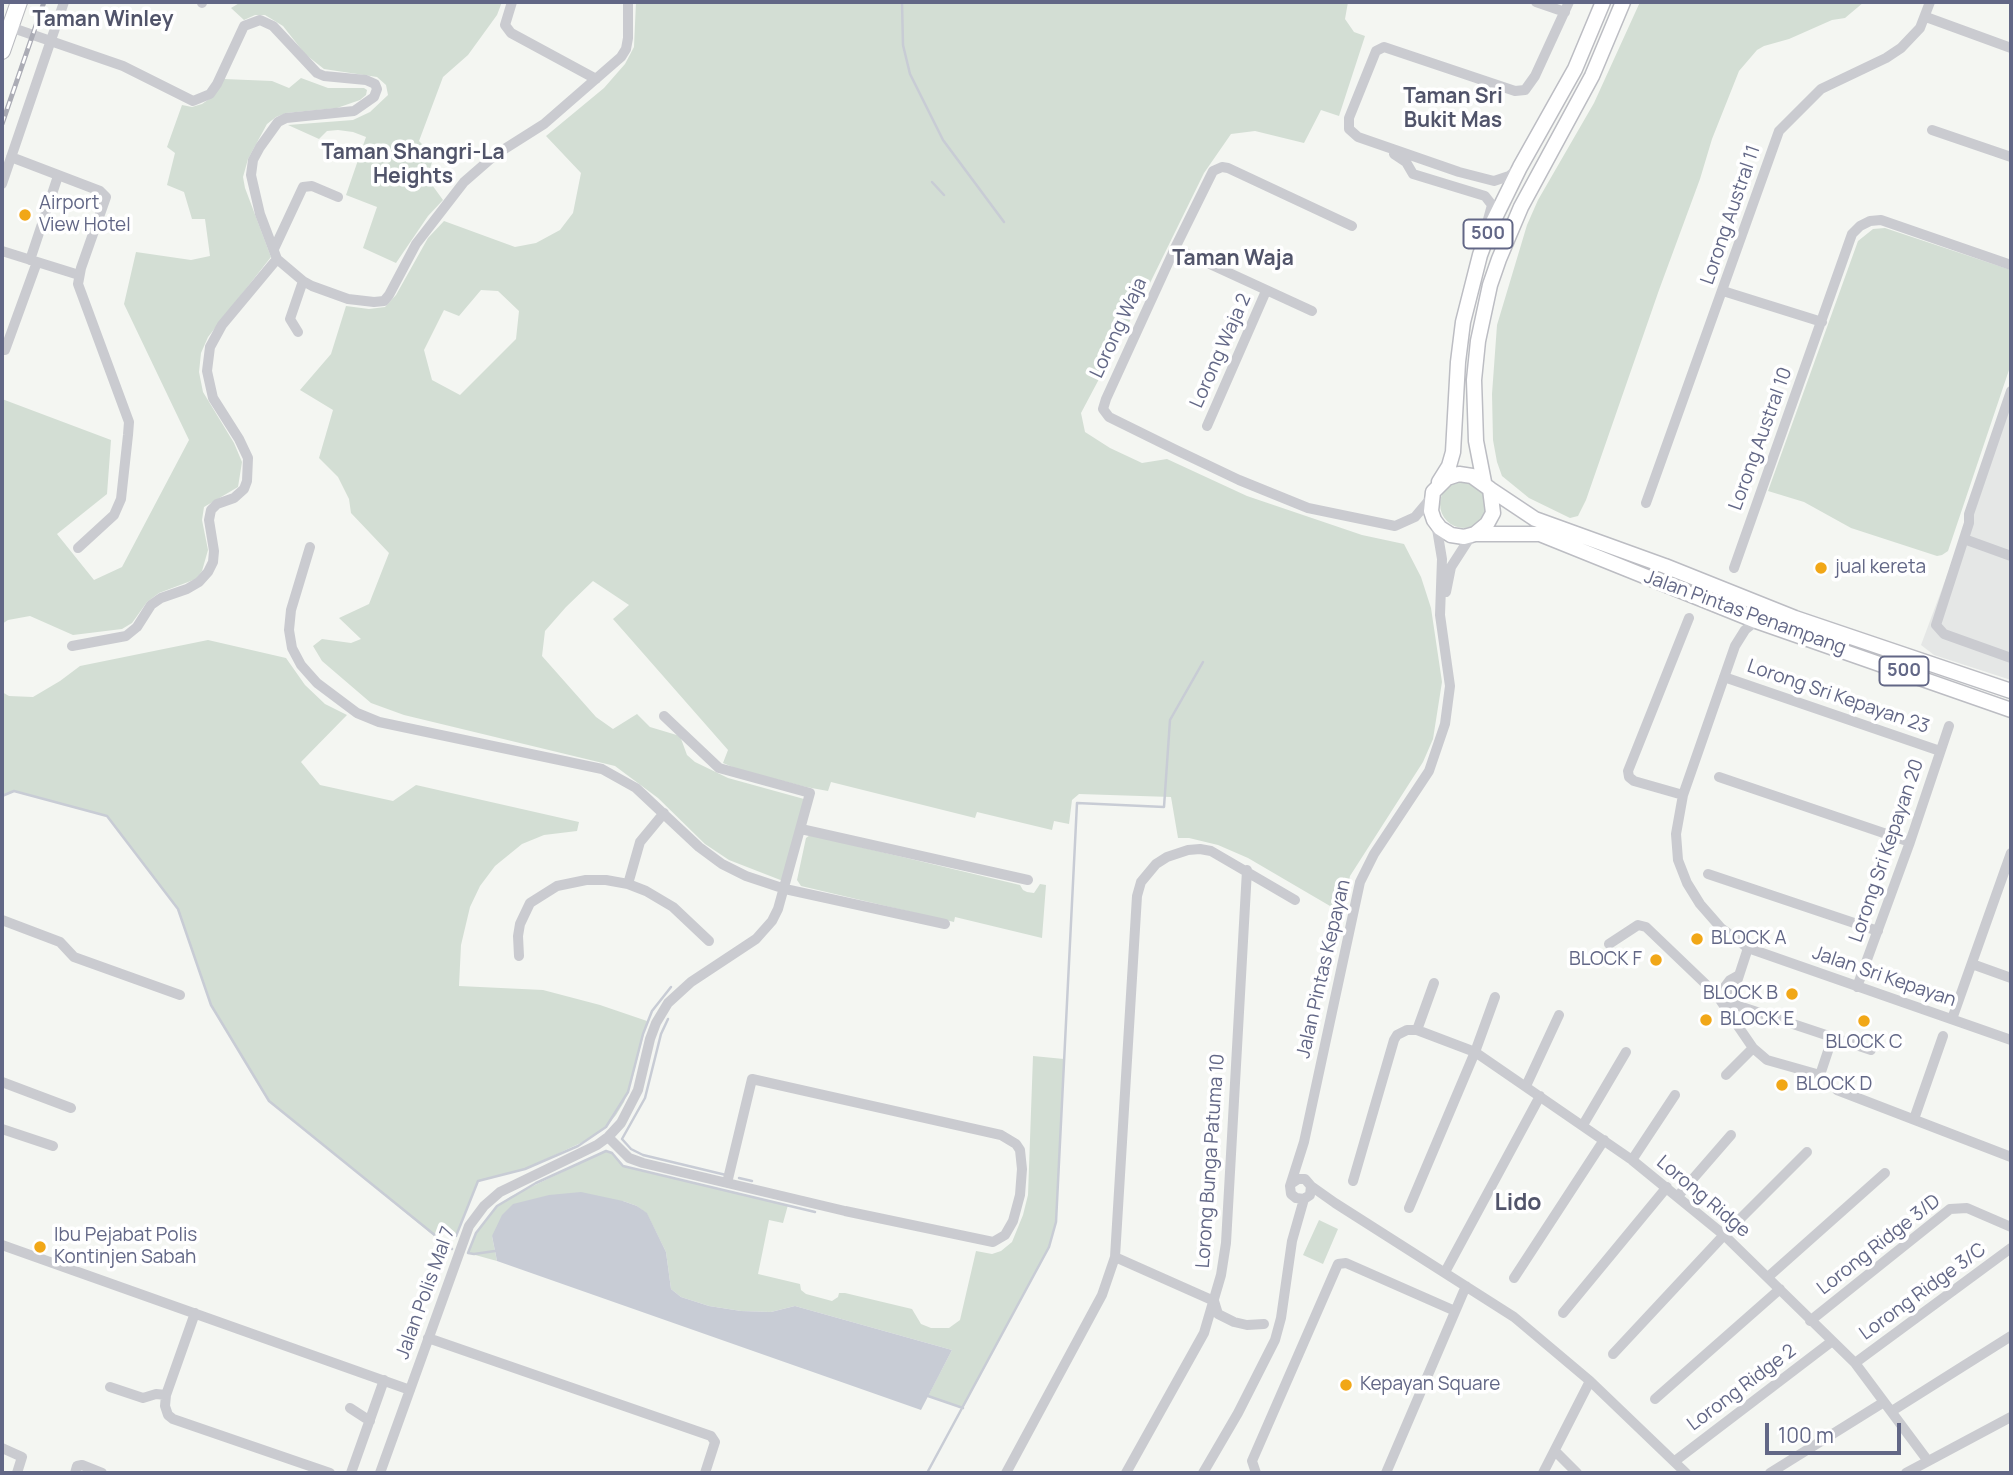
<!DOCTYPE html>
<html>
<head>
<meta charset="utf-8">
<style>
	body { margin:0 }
	#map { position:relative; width:2013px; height:1475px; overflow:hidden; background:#f4f6f2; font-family:Manrope,sans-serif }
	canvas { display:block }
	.frame { position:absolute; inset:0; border:4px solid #626786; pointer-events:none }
	.scale { position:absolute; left:1765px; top:1423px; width:136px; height:32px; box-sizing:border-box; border:4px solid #626786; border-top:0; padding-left:9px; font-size:21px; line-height:24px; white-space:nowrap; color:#626786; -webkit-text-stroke:5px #fff; paint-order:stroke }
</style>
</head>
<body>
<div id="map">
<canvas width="2013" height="1475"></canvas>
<div class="frame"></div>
<div class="scale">100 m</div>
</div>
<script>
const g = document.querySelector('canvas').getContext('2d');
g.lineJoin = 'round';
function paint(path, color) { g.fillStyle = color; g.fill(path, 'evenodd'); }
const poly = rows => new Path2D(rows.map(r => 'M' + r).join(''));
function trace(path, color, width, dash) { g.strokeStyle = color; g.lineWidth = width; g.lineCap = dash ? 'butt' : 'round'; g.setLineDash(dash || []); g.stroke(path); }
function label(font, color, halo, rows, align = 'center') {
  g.font = font + ' Manrope,sans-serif'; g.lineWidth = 7; g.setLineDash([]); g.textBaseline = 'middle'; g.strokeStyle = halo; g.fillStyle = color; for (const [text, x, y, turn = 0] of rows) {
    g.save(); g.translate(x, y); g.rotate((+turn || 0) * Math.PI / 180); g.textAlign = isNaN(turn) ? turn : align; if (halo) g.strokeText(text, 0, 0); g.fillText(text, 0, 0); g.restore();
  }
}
paint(poly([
	[2011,404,2011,680,1934,655,1921,645]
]), '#e5e7e6');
paint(poly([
	[241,2,502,2,497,15,468,55,443,77,419,141,434,156,427,178,443,200,428,216,396,263,363,248,377,207,346,195,366,137,353,132,338,130,327,131,319,139,288,125,353,120,370,112,388,95,386,85,377,77,324,69,305,54,283,26,265,15,255,15,244,20,231,8],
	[636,2,1348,2,1345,19,1354,32,1365,36,1339,116,1321,110,1304,143,1255,131,1231,134,1204,173,1151,281,1081,413,1085,432,1110,448,1142,463,1167,459,1247,496,1362,535,1404,544,1421,577,1431,608,1442,682,1433,739,1423,762,1350,876,1342,913,1248,858,1218,845,1189,838,1178,838,1171,797,1079,794,1072,800,1069,824,1054,821,1052,830,977,812,975,818,831,782,828,791,806,787,737,769,723,763,728,750,613,619,629,605,593,581,566,607,545,631,542,656,596,717,613,729,637,714,650,727,680,736,687,755,695,762,728,778,804,799,783,881,729,860,705,844,658,798,615,766,404,715,371,703,322,661,313,646,322,639,351,643,361,639,339,618,369,604,389,553,351,513,349,499,338,477,319,458,333,410,300,390,331,354,346,306,369,309,385,307,396,295,428,238,444,221,515,247,536,243,560,230,573,213,581,173,546,136,604,88,625,64,634,47],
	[481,290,498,291,519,311,516,339,460,395,432,380,424,350,444,310,459,316],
	[1640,2,1864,2,1845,18,1832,20,1789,39,1764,46,1757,50,1739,71,1712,139,1700,179,1659,290,1586,500,1578,516,1570,518,1529,498,1502,476,1497,462,1493,440,1492,394,1497,325,1527,225,1538,200,1594,103],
	[301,78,328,88,364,88,367,90,366,95,360,100,337,108,286,113,276,117,267,124,248,159,243,177,245,188,271,257,208,337,201,353,199,372,203,392,234,443,242,462,238,487,204,507,202,520,208,550,202,571,196,579,159,593,147,602,132,623,122,629,73,635,30,616,8,620,2,624,2,399,111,440,107,494,57,534,94,580,122,567,189,440,124,304,136,252,191,260,210,256,205,219,192,219,184,192,167,185,175,153,167,147,182,105,192,107,202,104,212,97,224,79,272,81,289,88],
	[1885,228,2011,270,2011,364,1948,551,1942,555,1937,556,1851,528,1804,502,1768,491,1858,241,1873,229],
	'1440 504a24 24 0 1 1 48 0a24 24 0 1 1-48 0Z',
	[208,640,286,658,305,685,325,704,347,715,301,762,320,785,393,801,416,785,579,822,577,831,544,835,522,844,495,866,480,886,470,907,461,945,459,986,543,990,600,1005,647,1021,632,1080,624,1102,616,1115,606,1127,587,1140,525,1169,478,1181,456,1236,445,1230,439,1240,269,1101,211,1005,178,909,107,816,14,791,2,796,2,692,9,696,33,697,60,681,80,666],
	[810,835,1020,885,1023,890,1027,892,1034,893,1040,884,1046,885,1042,938,955,917,954,922,801,886,797,880,806,838],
	[1033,1056,1064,1059,1056,1222,1049,1247,963,1408,928,1396,952,1350,795,1306,771,1312,741,1311,709,1306,681,1297,671,1289,666,1252,647,1214,637,1206,623,1201,492,1236,497,1261,468,1253,476,1233,484,1222,497,1206,510,1197,606,1151,612,1153,624,1166,788,1205,783,1223,769,1220,758,1274,800,1284,801,1290,806,1294,832,1301,838,1297,839,1293,845,1293,912,1309,921,1324,931,1328,949,1328,960,1320,976,1251,992,1254,1001,1251,1012,1242,1023,1215,1028,1195],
	[1319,1220,1338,1229,1323,1264,1303,1255]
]), '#d3ded4');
paint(poly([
	[581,1192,623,1201,637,1206,647,1213,666,1252,671,1289,681,1297,709,1306,741,1311,771,1312,795,1306,952,1350,921,1410,497,1261,492,1236,502,1215,513,1204,549,1195]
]), '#c8ccd5');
trace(poly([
	[902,2,903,45,910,74,943,140,1004,222],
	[932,182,944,195],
	[2,796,14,791,107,816,178,909,211,1005,269,1101,452,1249],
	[668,1019,661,1034,645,1098,622,1139,631,1149,643,1155,726,1175],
	[739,1178,752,1181],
	[456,1236,478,1181,525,1169,578,1146,606,1127,628,1092,643,1034,652,1011,671,987],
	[495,1251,474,1254,468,1253,476,1233,497,1206,536,1183,606,1151,612,1153,623,1166,815,1212],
	[928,1396,963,1408],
	[927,1473,1049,1247,1056,1222,1077,803,1164,807,1170,720,1203,662]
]), '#c8ccd5', 2.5);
const major = poly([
	[1439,482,1449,466,1453,452,1458,362,1463,322,1480,255,1490,228,1520,167,1575,69,1603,2],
	[1484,482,1476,441,1474,380,1478,341,1490,285,1499,259,1521,207,1592,76,1623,2],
	[1490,489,1535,519,1665,566,1795,618,2011,691],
	[1475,534,1487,524,1493,513,1490,489,1472,476,1459,474,1447,478,1433,492,1431,511,1434,520,1440,528,1451,535,1464,537,1475,534,1540,534,1756,621,2011,710]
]);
const highway = poly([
	[2,51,19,2]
]);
trace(major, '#bcbdc3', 17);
trace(highway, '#b9babf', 18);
trace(poly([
	[202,2,202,3],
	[512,2,505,25,511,33,596,79],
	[1536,2,1565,12],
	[1926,17,2011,48],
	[10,27,123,66,193,101,210,94,217,84,244,26,260,20,273,26,317,73,324,76,366,80,375,84,377,89,374,97,354,111,286,118,278,122,260,147,253,160,251,175,260,214,277,259,303,281,312,286,348,299,374,302,384,301,389,295,416,244,464,182,495,155,544,124,621,57,626,49,628,38,628,2],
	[1932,130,2011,157],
	[1394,154,1406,162,1413,174,1485,196,1492,205,1487,223],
	[11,157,100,191,106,197,81,268,78,284,129,422,128,435,121,499,114,515,78,548],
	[1517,170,1509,176,1494,181,1459,172,1358,137,1349,129,1349,118,1376,51,1384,47,1515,91,1525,90,1535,76,1569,2],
	[2,184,64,2],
	[1352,226,1228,168,1222,167,1213,171,1175,248,1106,399,1103,409,1109,417,1176,450,1239,480,1308,508,1395,526,1415,517,1431,498],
	[1175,248,1312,311],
	[274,249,303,187,312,186,338,197],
	[2,251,79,275],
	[30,260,58,176],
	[1723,291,1822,322],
	[298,332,290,319,303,281],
	[5,350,37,262],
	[2011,391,1969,514,1969,523,1936,625,1944,634,2011,658],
	[1207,426,1266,291],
	[1646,503,1779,131,1821,89,1886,58,1901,48,1920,28,1930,2],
	[1964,539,2011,556],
	[310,547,291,610,289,630,292,648,301,665,317,683,357,713,379,722,602,769,636,788,699,847,722,864,746,876,785,889,945,924],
	[1734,568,1852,234,1860,226,1870,221,1881,220,2011,265],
	[1446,592,1451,567,1471,536],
	[1756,621,1745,630,1735,646,1683,795,1676,834,1678,860,1687,883,1700,904,1721,928,1748,948,2011,1040],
	[72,646,126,636,137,627,151,605,161,598,187,589,199,582,208,572,213,562,214,551,209,520,211,510,217,504,234,498,244,489,247,481,248,458,239,439,213,398,207,371,210,347,222,325,277,259],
	[1724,677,1940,751],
	[1719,777,1910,842],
	[1683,795,1634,781,1629,777,1628,771,1689,618],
	[801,829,1028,880],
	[1708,874,1878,931],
	[628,884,640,842,664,813],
	[2,920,60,942,74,957,180,995],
	[1609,944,1638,925,1646,927,1716,994,1753,1048,1767,1060,1820,1075,1833,1036],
	[519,956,518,936,520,924,530,903,557,886,586,880,606,880,628,884,646,891,673,907,709,941],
	[1972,964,2011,978],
	[1857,987,1910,842,1949,726],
	[1718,996,1730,980,1739,975],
	[1719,996,1730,1003,1871,1050],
	[1730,1003,1748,948],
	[1952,1019,2011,853],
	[1417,1030,1434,983],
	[1726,1075,1753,1048],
	[2,1082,71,1108],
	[1526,1086,1559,1015],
	[1837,1090,2011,1157],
	[1914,1119,1943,1036],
	[1583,1125,1626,1052],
	[2,1129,53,1146],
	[608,1137,629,1158,643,1163,845,1211,993,1242,1005,1235,1013,1221,1020,1195,1022,1169,1020,1150,1016,1144,1001,1135,752,1079,727,1183],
	[1632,1160,1675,1095],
	[1353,1181,1394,1040,1397,1035,1407,1030,1417,1030,1475,1052,1632,1160,1724,1235,1855,1363,1928,1461],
	[1292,1183,1298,1179,1305,1179,1311,1186,1310,1195,1304,1199,1296,1198,1291,1194,1290,1186,1304,1142,1360,882,1374,854,1429,771,1445,724,1450,686,1440,615,1442,559,1436,523],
	[1311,1186,1335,1203,1514,1317,1590,1381,1686,1473],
	[1678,1196,1731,1135],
	[1409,1208,1475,1052,1495,997],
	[2,1245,410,1390],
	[1115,1257,1214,1301,1218,1314,1234,1322,1247,1325,1264,1324],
	[1445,1272,1540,1096],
	[1768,1277,1885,1173],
	[1514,1278,1604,1140],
	[195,1313,166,1395,165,1406,168,1415,173,1419,330,1473],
	[1563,1313,1667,1187],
	[1810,1321,1950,1209,1967,1208,2011,1227],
	[428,1338,711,1436,715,1442,705,1473],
	[1613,1354,1724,1235,1807,1152],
	[1855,1363,2011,1248],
	[110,1387,143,1398,156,1394,166,1395],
	[1655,1399,1780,1289],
	[350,1408,370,1421],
	[1892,1411,2011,1336],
	[2,1448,22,1457,17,1473],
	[1555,1451,1577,1473],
	[1675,1461,1831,1342],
	[75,1473,77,1466,82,1465,102,1473],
	[351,1473,384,1380],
	[380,1473,469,1226,484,1206,500,1192,597,1145,608,1137,621,1123,638,1090,650,1039,656,1023,668,1003,691,982,756,939,772,921,778,909,810,793,719,768,664,716],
	[1006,1473,1102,1295,1115,1257,1137,896,1141,882,1156,864,1167,857,1188,850,1200,849,1211,851,1295,900],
	[1126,1473,1204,1333,1221,1275,1226,1243,1247,870],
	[1203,1473,1238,1413,1275,1340,1281,1318,1292,1241,1304,1199],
	[1256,1473,1252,1461,1338,1264,1346,1263,1455,1311],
	[1386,1473,1466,1286],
	[1543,1473,1590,1381],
	[1770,1473,1884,1402],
	[1906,1473,2011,1417]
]), '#cacbd0', 10);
trace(major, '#fff', 14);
trace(highway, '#fff', 16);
const rail = poly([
	[2,124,44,2]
]);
trace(rail, '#abacb5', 5);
trace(rail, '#fff', 2.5, [8]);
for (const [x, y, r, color] of [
	[25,215,7,"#f1a717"],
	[1821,568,7,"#f1a717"],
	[1697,939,7,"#f1a717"],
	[1656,960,7,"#f1a717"],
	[1792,994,7,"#f1a717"],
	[1706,1020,7,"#f1a717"],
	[1864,1021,7,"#f1a717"],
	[1782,1085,7,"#f1a717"],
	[40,1247,7,"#f1a717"],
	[1346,1385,7,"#f1a717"]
]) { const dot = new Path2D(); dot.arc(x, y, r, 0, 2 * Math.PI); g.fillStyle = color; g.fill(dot); trace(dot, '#fff', 2.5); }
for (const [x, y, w] of [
	[1488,234,49],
	[1904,671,49]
]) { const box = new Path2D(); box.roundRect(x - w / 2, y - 14.5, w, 29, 5); g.fillStyle = '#fff'; g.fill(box); trace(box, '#626786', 2); }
label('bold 18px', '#626786', null, [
	["500",1488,234],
	["500",1904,671]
]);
label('19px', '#626786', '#fff', [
	["Airport",39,204],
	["View Hotel",39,226],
	["jual kereta",1835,568],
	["BLOCK A",1711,939],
	["BLOCK F",1642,960,"right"],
	["BLOCK B",1778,994,"right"],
	["BLOCK E",1720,1020],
	["BLOCK C",1864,1043,"center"],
	["BLOCK D",1796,1085],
	["Ibu Pejabat Polis",54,1236],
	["Kontinjen Sabah",54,1258],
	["Kepayan Square",1360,1385]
], 'left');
label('19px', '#626786', '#fff', [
	["Lorong Austral 11",1731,215,-71],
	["Lorong Waja",1119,328,-65],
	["Lorong Waja 2",1221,351,-66],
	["Lorong Austral 10",1761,439,-70],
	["Jalan Pintas Penampang",1745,613,20],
	["Lorong Sri Kepayan 23",1838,697,19],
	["Lorong Sri Kepayan 20",1887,851,-71],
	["Jalan Pintas Kepayan",1324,969,-77],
	["Jalan Sri Kepayan",1884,977,19],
	["Lorong Bunga Patuma 10",1211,1161,-86],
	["Lorong Ridge",1703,1197,40],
	["Lorong Ridge 3/D",1879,1245,-38],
	["Lorong Ridge 3/C",1923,1292,-36],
	["Jalan Polis Mal 7",426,1293,-70],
	["Lorong Ridge 2",1742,1388,-37]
]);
label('bold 21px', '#51546a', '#fff', [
	["Taman Winley",103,20],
	["Taman Sri",1453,97],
	["Bukit Mas",1453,121],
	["Taman Shangri-La",413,153],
	["Heights",413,177],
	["Taman Waja",1233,259]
]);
label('bold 23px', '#51546a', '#fff', [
	["Lido",1518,1204]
]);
</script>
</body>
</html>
